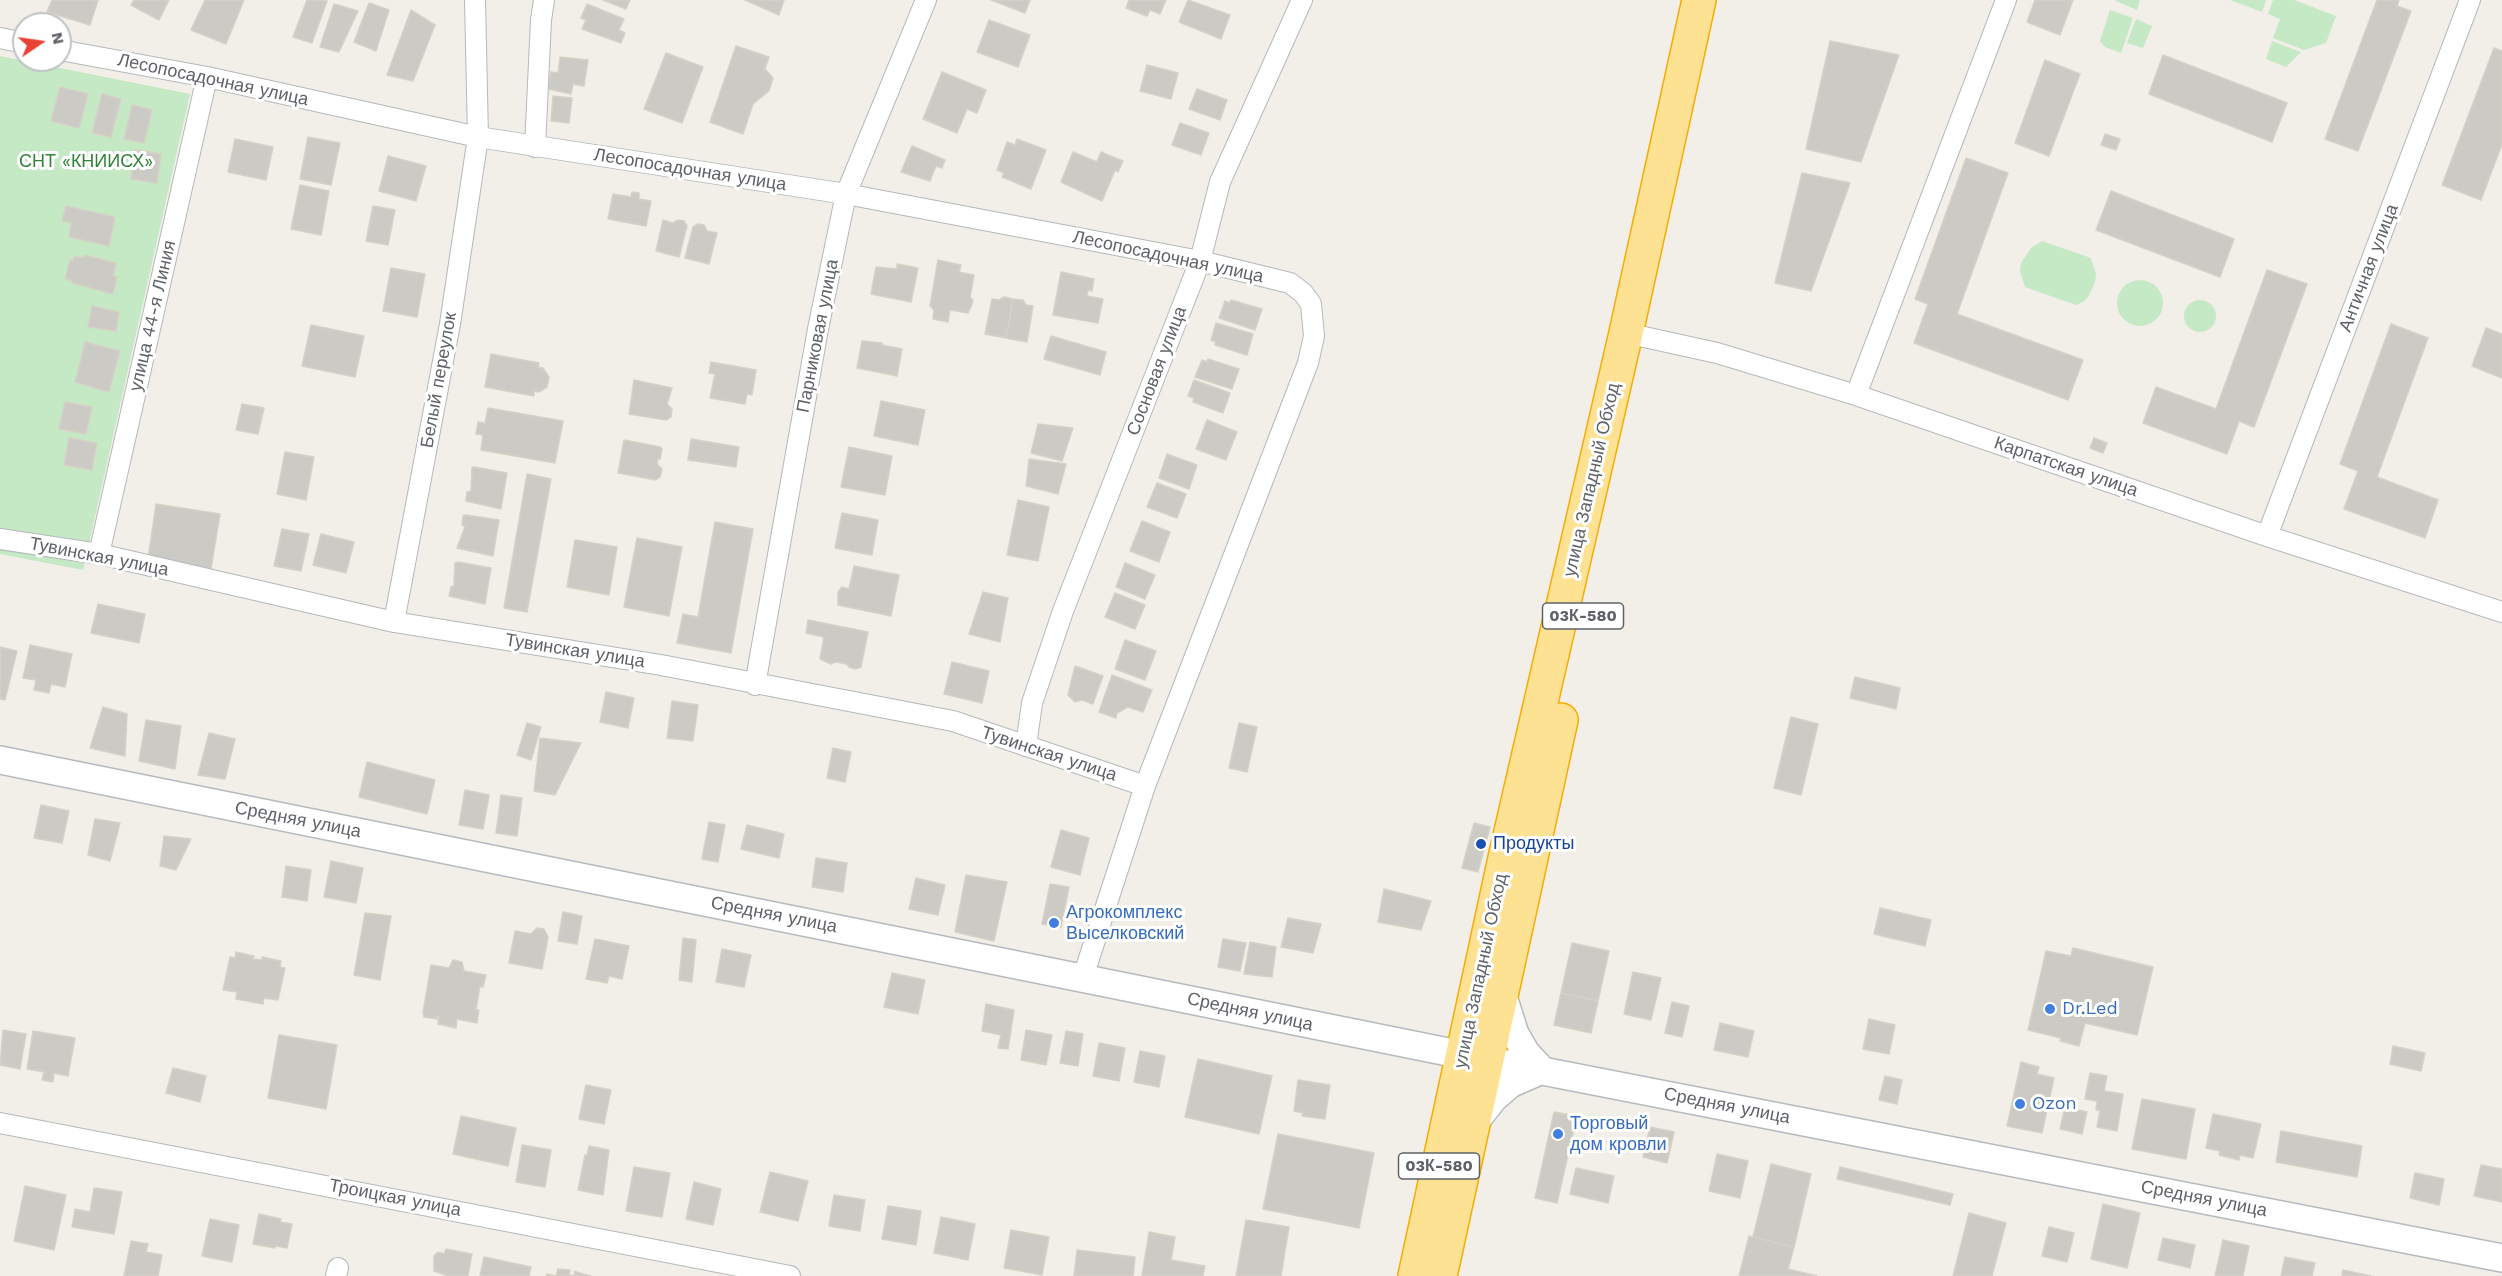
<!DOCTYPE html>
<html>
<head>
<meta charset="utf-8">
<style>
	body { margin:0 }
	#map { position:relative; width:2502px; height:1276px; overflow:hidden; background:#f1efe8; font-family:"Work Sans",sans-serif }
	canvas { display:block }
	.north { position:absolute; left:12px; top:12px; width:60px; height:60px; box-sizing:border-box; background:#fff; border:2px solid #bfc1c3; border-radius:50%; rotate:77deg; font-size:16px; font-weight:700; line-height:24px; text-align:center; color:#5f6368 }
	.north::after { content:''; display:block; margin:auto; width:21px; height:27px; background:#ea4335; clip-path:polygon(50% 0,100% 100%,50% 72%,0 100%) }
</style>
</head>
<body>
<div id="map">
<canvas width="2502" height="1276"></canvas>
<div class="north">N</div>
</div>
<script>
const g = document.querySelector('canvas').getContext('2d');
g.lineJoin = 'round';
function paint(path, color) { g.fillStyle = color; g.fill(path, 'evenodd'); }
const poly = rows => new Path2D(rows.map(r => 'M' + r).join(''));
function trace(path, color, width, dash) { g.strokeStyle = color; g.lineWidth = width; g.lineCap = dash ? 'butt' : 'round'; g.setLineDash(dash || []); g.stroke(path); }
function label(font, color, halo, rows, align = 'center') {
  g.font = font + ' "Work Sans",sans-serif'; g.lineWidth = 6; g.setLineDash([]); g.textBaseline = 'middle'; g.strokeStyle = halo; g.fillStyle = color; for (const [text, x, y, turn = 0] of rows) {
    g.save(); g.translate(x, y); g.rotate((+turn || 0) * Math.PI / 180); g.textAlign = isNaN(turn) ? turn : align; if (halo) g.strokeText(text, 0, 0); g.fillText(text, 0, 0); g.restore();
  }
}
paint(poly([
	[2114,0,2140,0,2137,10],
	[2230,0,2266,0,2262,12],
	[2273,0,2294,0,2336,16,2326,43,2304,50,2273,38,2280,19,2268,14],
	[2110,10,2133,18,2121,53,2105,47,2100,41],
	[2136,19,2152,26,2143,48,2127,43],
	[2272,41,2301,52,2286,67,2266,59],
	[0,56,190,94,83,570,0,554],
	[2042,241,2091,258,2096,274,2095,282,2088,297,2083,302,2076,305,2025,287,2020,271,2021,263,2031,248],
	'2117 303a23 23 0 1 1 46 0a23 23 0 1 1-46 0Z',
	'2184 316a16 16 0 1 1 32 0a16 16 0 1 1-32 0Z'
]), '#c5e8c5');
const building = poly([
	[52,0,98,0,90,25,47,12,52,0],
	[134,0,169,0,159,20,131,5,134,0],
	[205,0,244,0,226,44,191,30,205,0],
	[307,0,327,1,312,43,293,37,307,0],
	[603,0,630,0,626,9,603,0],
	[745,0,784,0,779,15,745,0],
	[991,0,1030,0,1025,13,991,0],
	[1129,0,1166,0,1160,14,1150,10,1147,16,1126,8,1129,0],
	[1188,0,1230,15,1221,39,1179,22,1188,0],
	[2035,0,2073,0,2060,35,2027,22,2035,0],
	[2377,0,2399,0,2397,6,2411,11,2358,151,2325,139,2377,0],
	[369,3,389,10,376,51,354,42,369,3],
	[334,4,358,11,339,52,320,47,334,4],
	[587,4,624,19,619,30,625,33,621,43,582,29,586,20,581,18,587,4],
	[411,10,435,25,413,81,387,75,411,10],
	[989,20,1030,35,1018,67,977,52,989,20],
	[1830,41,1899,55,1861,162,1806,149,1830,41],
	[736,46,769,57,765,69,773,78,769,91,753,104,743,134,710,122,736,46],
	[2494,48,2502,51,2502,144,2481,200,2442,185,2494,48],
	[666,53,703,67,682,123,644,109,666,53],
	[2163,55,2287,103,2272,142,2149,94,2163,55],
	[560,57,588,60,584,86,573,84,571,94,548,89,551,72,558,73,560,57],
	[2045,60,2080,74,2049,156,2015,143,2045,60],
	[1147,65,1178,73,1171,99,1140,91,1147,65],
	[942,72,986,90,977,113,967,109,957,133,923,119,942,72],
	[60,87,88,94,79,128,51,121,60,87],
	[1197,89,1227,100,1220,120,1189,109,1197,89],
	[102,94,121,99,111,137,92,133,102,94],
	[553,96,572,98,569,123,551,121,553,96],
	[132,105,152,110,144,143,124,139,132,105],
	[1180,123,1209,133,1201,155,1172,145,1180,123],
	[2105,134,2120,139,2116,150,2101,145,2105,134],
	[308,137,340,143,331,185,300,179,308,137],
	[235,139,273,147,266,180,228,172,235,139],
	[1017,139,1046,150,1031,189,1002,177,1004,173,997,170,1007,142,1015,145,1017,139],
	[912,146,945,160,942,168,936,166,930,181,901,172,912,146],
	[135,150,161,154,157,183,131,179,135,150],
	[1073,152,1097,162,1101,152,1123,161,1118,172,1115,170,1102,201,1061,182,1073,152],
	[388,156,426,166,416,201,379,191,388,156],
	[1966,158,2008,173,1957,314,2083,360,2068,400,1914,343,1928,304,1915,299,1966,158],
	[1802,173,1850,183,1811,291,1775,283,1802,173],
	[300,185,329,191,321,235,291,229,300,185],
	[2111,191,2234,239,2220,277,2096,230,2111,191],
	[632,192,639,193,639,199,651,201,646,226,608,219,613,194,631,197,632,192],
	[66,206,115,217,109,246,69,237,71,223,62,221,66,206],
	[373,206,395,210,388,245,366,241,373,206],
	[663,220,673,223,678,220,684,221,687,226,679,257,656,251,663,220],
	[698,224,704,225,707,231,717,233,709,264,685,258,693,227,698,224],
	[84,255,116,263,113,276,117,277,113,294,72,283,72,281,65,279,70,260,73,261,74,256,83,258,84,255],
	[938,260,961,265,959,272,974,275,970,297,973,300,971,307,968,313,950,310,948,322,933,319,934,310,930,306,938,260],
	[897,264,918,268,911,302,871,294,876,267,897,269,897,264],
	[391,268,425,274,417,317,383,311,391,268],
	[2267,270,2307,284,2254,427,2239,421,2227,454,2143,423,2156,387,2216,409,2267,270],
	[1061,272,1094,279,1092,291,1088,290,1087,296,1103,299,1098,323,1053,315,1061,272],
	[1004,297,1013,299,1006,338,985,334,992,299,999,300,1004,297],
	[1013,299,1023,300,1026,305,1033,306,1027,342,1006,338,1013,299],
	[1231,300,1262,309,1255,330,1219,318,1225,301,1230,303,1231,300],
	[92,306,119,312,116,331,88,327,92,306],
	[1216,323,1253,334,1247,355,1215,345,1216,342,1211,340,1216,323],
	[2391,324,2428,338,2377,477,2438,500,2425,538,2344,509,2358,471,2340,464,2391,324],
	[311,325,364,336,355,377,302,366,311,325],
	[2486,328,2502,334,2502,378,2472,366,2486,328],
	[1051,336,1106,352,1100,375,1044,359,1051,336],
	[862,341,882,343,882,345,902,349,897,376,857,368,862,341],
	[85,342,120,351,109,392,75,382,85,342],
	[491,354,539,363,538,367,543,368,549,377,547,387,539,392,534,391,534,396,485,387,491,354],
	[1208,359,1239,369,1232,389,1195,377,1202,360,1207,362,1208,359],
	[711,362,756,370,752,395,747,394,745,404,710,398,715,374,709,373,711,362],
	[634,380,672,388,667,404,672,409,671,417,666,420,629,414,634,380],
	[1194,380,1230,393,1223,413,1193,402,1194,398,1188,396,1194,380],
	[881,401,925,410,918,445,874,436,881,401],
	[65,402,92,407,86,434,59,429,65,402],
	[242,404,264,408,258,434,236,430,242,404],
	[488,408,563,421,555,463,481,450,483,435,476,434,478,422,485,423,488,408],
	[1207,420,1237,432,1226,460,1196,449,1207,420],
	[1038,424,1073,428,1062,461,1031,453,1038,424],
	[69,438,97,443,92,470,64,465,69,438],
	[2094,438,2107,443,2103,453,2090,448,2094,438],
	[691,439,739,447,736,467,688,460,691,439],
	[624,440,660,447,662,449,660,459,658,459,657,464,662,469,660,477,656,480,618,473,624,440],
	[849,447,892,456,885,495,841,487,849,447],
	[285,452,314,457,306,500,277,494,285,452],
	[1167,454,1197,465,1189,489,1159,478,1167,454],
	[1029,459,1066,464,1058,494,1026,486,1029,459],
	[474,467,507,473,501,509,466,501,467,492,471,491,472,468,474,467],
	[527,474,551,479,527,612,504,608,527,474],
	[1157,483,1186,494,1177,518,1147,507,1157,483],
	[1018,500,1049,507,1038,561,1007,555,1018,500],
	[156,504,220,514,211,569,148,559,156,504],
	[842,513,878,520,872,555,835,548,842,513],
	[466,515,499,520,493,556,457,548,465,527,462,525,463,516,466,515],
	[1142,521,1170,532,1159,562,1130,551,1142,521],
	[715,522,753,529,731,653,677,643,683,614,698,617,715,522],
	[282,529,309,534,301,571,274,566,282,529],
	[321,534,354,542,346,573,313,565,321,534],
	[637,538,682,547,669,616,624,607,637,538],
	[575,540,617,547,609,595,567,587,575,540],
	[458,562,491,568,485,604,449,596,451,587,454,586,455,563,458,562],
	[1125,563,1155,575,1145,599,1116,587,1125,563],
	[854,566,899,575,891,616,838,605,838,592,842,587,849,589,854,566],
	[983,592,1008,598,1000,642,969,634,983,592],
	[1115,593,1145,605,1135,629,1105,617,1115,593],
	[98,604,145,614,139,643,91,633,98,604],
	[808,620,868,632,861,667,855,669,849,667,847,664,835,662,831,664,820,659,824,637,806,633,808,620],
	[1125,640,1156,651,1145,680,1115,669,1125,640],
	[30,645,72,654,65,687,51,684,49,693,34,690,36,680,23,678,30,645],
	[0,647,17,651,5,700,0,699,0,647],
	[952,662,989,671,982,703,944,694,952,662],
	[1075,666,1103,676,1093,704,1082,700,1075,702,1068,695,1075,666],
	[1112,675,1152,690,1143,712,1128,707,1117,713,1116,718,1099,712,1112,675],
	[1855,677,1900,688,1896,709,1850,698,1855,677],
	[606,692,634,698,628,728,600,722,606,692],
	[672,701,698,705,693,741,667,738,672,701],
	[103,707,127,714,125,756,90,748,103,707],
	[1791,717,1818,724,1801,795,1774,788,1791,717],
	[146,720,181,726,175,769,139,761,146,720],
	[527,723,541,727,531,760,517,755,527,723],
	[1239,723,1257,727,1247,772,1229,768,1239,723],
	[209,733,235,739,225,779,198,775,209,733],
	[540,738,581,743,555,795,534,791,540,738],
	[833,748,851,752,845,782,827,778,833,748],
	[367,762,435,780,427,814,359,797,367,762],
	[465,790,489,795,483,829,459,825,465,790],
	[501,795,522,798,517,836,496,833,501,795],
	[41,805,69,811,62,843,34,838,41,805],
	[95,819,120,823,110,861,88,855,95,819],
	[709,822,725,825,718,862,702,859,709,822],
	[1474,823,1490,827,1478,872,1462,868,1474,823],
	[747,825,784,834,779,858,741,849,747,825],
	[1061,830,1089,838,1080,875,1051,867,1061,830],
	[164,836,191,839,176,870,160,866,164,836],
	[816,858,847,863,843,892,812,887,816,858],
	[331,861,363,868,356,903,324,897,331,861],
	[286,866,311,870,307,901,282,897,286,866],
	[966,875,1007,882,994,941,955,932,966,875],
	[916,878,945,885,938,915,909,909,916,878],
	[1050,884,1069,887,1061,927,1042,924,1050,884],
	[1384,889,1431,901,1421,930,1378,922,1384,889],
	[1880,908,1931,920,1925,946,1874,934,1880,908],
	[563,912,582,916,577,944,558,941,563,912],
	[365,913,391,916,380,980,354,975,365,913],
	[1288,918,1321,924,1313,953,1281,947,1288,918],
	[537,928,544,929,548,937,542,969,509,963,515,931,531,934,537,928],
	[683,938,696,940,692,982,679,980,683,938],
	[595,939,629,946,622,979,609,976,607,983,586,979,595,939],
	[1223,939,1246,943,1240,971,1218,967,1223,939],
	[1250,942,1276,947,1272,977,1244,974,1250,942],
	[1572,943,1609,951,1598,1001,1561,993,1572,943],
	[2073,948,2153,967,2137,1035,2085,1023,2079,1046,2060,1041,2061,1038,2028,1030,2046,951,2071,956,2073,948],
	[722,949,751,955,744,987,716,982,722,949],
	[236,952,254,956,253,959,262,960,262,957,281,961,280,967,285,968,278,1000,264,998,263,1004,236,999,237,992,223,990,230,957,235,958,236,952],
	[453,960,462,962,464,971,486,975,483,987,480,986,476,1010,479,1010,477,1023,457,1019,456,1028,438,1024,439,1016,437,1016,437,1019,424,1017,423,1013,431,965,449,968,453,960],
	[1633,972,1661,978,1651,1020,1624,1014,1633,972],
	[892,973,925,980,918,1014,884,1007,892,973],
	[1561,993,1598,1001,1591,1033,1554,1025,1561,993],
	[1672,1002,1689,1006,1682,1037,1665,1033,1672,1002],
	[986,1004,1014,1010,1008,1049,998,1048,1001,1035,982,1031,986,1004],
	[1869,1019,1895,1025,1889,1054,1863,1049,1869,1019],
	[1720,1023,1754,1031,1748,1057,1714,1050,1720,1023],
	[3,1030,26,1034,20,1069,0,1065,3,1030],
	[1026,1030,1052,1035,1046,1065,1021,1060,1026,1030],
	[33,1031,75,1038,68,1076,54,1073,53,1082,42,1080,44,1072,27,1069,33,1031],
	[1066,1031,1083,1034,1078,1066,1060,1063,1066,1031],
	[279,1035,337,1045,326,1109,268,1098,279,1035],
	[1099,1043,1125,1048,1119,1081,1093,1076,1099,1043],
	[2393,1046,2425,1053,2421,1071,2390,1064,2393,1046],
	[1140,1051,1165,1056,1159,1087,1134,1082,1140,1051],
	[1198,1059,1272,1076,1259,1134,1185,1117,1198,1059],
	[2021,1062,2039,1067,2037,1074,2054,1078,2042,1133,2007,1126,2021,1062],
	[173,1068,206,1076,200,1102,166,1093,173,1068],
	[2090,1073,2107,1076,2104,1091,2123,1094,2117,1131,2097,1127,2100,1110,2096,1110,2097,1101,2085,1099,2090,1073],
	[1885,1076,1902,1080,1897,1104,1879,1100,1885,1076],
	[1298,1080,1330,1085,1325,1119,1302,1116,1303,1113,1294,1111,1298,1080],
	[586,1085,611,1090,604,1124,579,1119,586,1085],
	[2142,1099,2195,1109,2186,1159,2132,1149,2142,1099],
	[2065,1107,2087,1112,2082,1134,2060,1129,2065,1107],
	[1554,1112,1577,1116,1557,1203,1535,1198,1554,1112],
	[2213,1114,2261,1124,2253,1158,2240,1155,2239,1160,2219,1155,2220,1151,2206,1148,2213,1114],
	[461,1116,516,1128,508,1166,453,1154,461,1116],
	[1650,1127,1674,1132,1667,1163,1643,1157,1650,1127],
	[2281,1131,2362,1146,2357,1177,2276,1162,2281,1131],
	[1278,1134,1374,1153,1359,1228,1263,1209,1278,1134],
	[522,1145,551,1150,545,1187,516,1182,522,1145],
	[589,1146,609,1150,603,1195,578,1190,585,1155,587,1156,589,1146],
	[1717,1154,1748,1161,1740,1198,1709,1191,1717,1154],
	[1771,1164,1811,1174,1794,1247,1753,1237,1771,1164],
	[2481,1165,2502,1169,2502,1202,2474,1196,2481,1165],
	[634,1167,670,1173,662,1217,626,1211,634,1167],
	[1840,1167,1953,1194,1950,1205,1837,1179,1840,1167],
	[1576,1168,1614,1176,1608,1203,1570,1194,1576,1168],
	[770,1172,808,1181,798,1221,760,1212,770,1172],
	[2415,1173,2444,1179,2439,1205,2410,1198,2415,1173],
	[694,1182,721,1189,713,1225,686,1219,694,1182],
	[25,1186,66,1195,54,1250,14,1241,25,1186],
	[94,1188,122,1192,114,1234,72,1227,75,1209,90,1212,94,1188],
	[834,1195,865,1200,860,1231,829,1226,834,1195],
	[2103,1204,2140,1213,2127,1268,2091,1259,2103,1204],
	[888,1206,921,1211,916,1245,882,1239,888,1206],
	[1969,1213,2006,1223,1992,1276,1953,1276,1969,1213],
	[259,1214,281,1219,280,1222,292,1224,287,1248,276,1246,275,1248,253,1244,259,1214],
	[941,1217,975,1224,968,1260,934,1253,941,1217],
	[210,1219,239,1225,232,1262,202,1256,210,1219],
	[1246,1220,1289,1227,1281,1276,1236,1276,1246,1220],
	[2049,1227,2074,1233,2067,1262,2042,1256,2049,1227],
	[1011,1230,1049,1237,1042,1275,1004,1268,1011,1230],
	[1149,1232,1175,1237,1171,1260,1205,1266,1203,1276,1142,1276,1149,1232],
	[1749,1236,1794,1247,1788,1269,1817,1276,1739,1276,1749,1236],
	[2163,1238,2195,1245,2190,1268,2158,1260,2163,1238],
	[2223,1240,2249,1246,2243,1276,2215,1276,2223,1240],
	[131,1241,148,1244,146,1252,162,1255,158,1276,124,1276,131,1241],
	[446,1249,472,1254,468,1276,448,1276,434,1271,434,1256,438,1252,444,1254,446,1249],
	[1077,1250,1135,1257,1133,1276,1074,1276,1077,1250],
	[484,1257,531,1267,529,1276,480,1276,484,1257],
	[2285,1257,2315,1263,2312,1276,2281,1276,2285,1257],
	[558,1269,570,1270,569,1275,573,1276,546,1276,547,1274,556,1276,558,1269],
	[2343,1270,2371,1276,2342,1276,2343,1270],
	[575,1271,576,1272,591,1276,574,1276,575,1271]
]);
paint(building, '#cccac5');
trace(building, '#d6d1c6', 1.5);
const street = poly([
	[0,38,24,43],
	[60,50,207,77,478,137,846,194,1200,261,1290,283,1303,293,1311,304,1314,336,1308,363,1145,786,1083,977],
	[535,147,541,20,544,0],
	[1626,333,1717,353,1856,395,2267,536,2502,612],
	[1856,395,2006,0],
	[2267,536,2470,0],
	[0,539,99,554,394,622,661,665,953,721,1145,786],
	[99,554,207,77],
	[394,622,450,324,478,137,475,0],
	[755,685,818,329,846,194,926,0],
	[1026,746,1032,703,1063,611,1200,261,1220,182,1302,0],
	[0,1123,790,1276],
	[336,1276,338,1268]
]);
const secondary = poly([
	[0,760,1463,1055],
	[1501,990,1515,1034,1526,1053,1542,1070],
	[1486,1060,2502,1258],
	[1474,1123,1494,1098,1510,1084,1542,1070]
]);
const highway = poly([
	[1415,1276,1505,858,1626,333,1699,0],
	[1440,1276,1561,720]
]);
trace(street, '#b5b8bc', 22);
trace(secondary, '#b6babf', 30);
trace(highway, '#f9ab00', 36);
trace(street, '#fff', 20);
trace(secondary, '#fff', 27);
trace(highway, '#fde293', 33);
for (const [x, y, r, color] of [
	[1481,844,6,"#1a4fb4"],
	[1054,923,6,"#3f7fe0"],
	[2050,1009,6,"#3f7fe0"],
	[2020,1104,6,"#3f7fe0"],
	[1558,1134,6,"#3f7fe0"]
]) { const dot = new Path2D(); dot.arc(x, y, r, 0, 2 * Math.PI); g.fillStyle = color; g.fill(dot); trace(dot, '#fff', 2); }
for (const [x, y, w] of [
	[1583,616,81],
	[1439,1166,81]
]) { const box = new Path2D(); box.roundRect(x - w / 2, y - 13, w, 26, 4.5); g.fillStyle = '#fff'; g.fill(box); trace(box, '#5f6368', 1.5); }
label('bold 16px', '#5f6368', null, [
	["03К-580",1583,616],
	["03К-580",1439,1166]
]);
label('18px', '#5f6368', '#fff', [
	["Лесопосадочная улица",213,80,12],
	["Лесопосадочная улица",690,170,9],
	["Лесопосадочная улица",1168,257,12],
	["Античная улица",2369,268,-69],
	["улица 44-я Линия",153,316,-77],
	["Парниковая улица",818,336,-79],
	["Сосновая улица",1157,371,-69],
	["Белый переулок",439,380,-80],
	["Карпатская улица",2066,467,19],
	["улица Западный Обход",1592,480,-77],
	["Тувинская улица",99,557,11],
	["Тувинская улица",575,651,9],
	["Тувинская улица",1049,754,18],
	["Средняя улица",298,820,11],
	["Средняя улица",774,915,11],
	["улица Западный Обход",1481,971,-78],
	["Средняя улица",1250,1012,12],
	["Средняя улица",1727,1106,11],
	["Троицкая улица",395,1198,11],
	["Средняя улица",2204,1199,11]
]);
label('18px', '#348238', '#fff', [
	["СНТ «КНИИСХ»",86,162]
]);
label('18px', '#164399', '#fff', [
	["Продукты",1493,844]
], 'left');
label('18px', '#366cbe', '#fff', [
	["Агрокомплекс",1066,913],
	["Выселковский",1066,934],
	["Dr.Led",2062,1009],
	["Ozon",2032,1104],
	["Торговый",1570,1124],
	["дом кровли",1570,1145]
], 'left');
</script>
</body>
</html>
